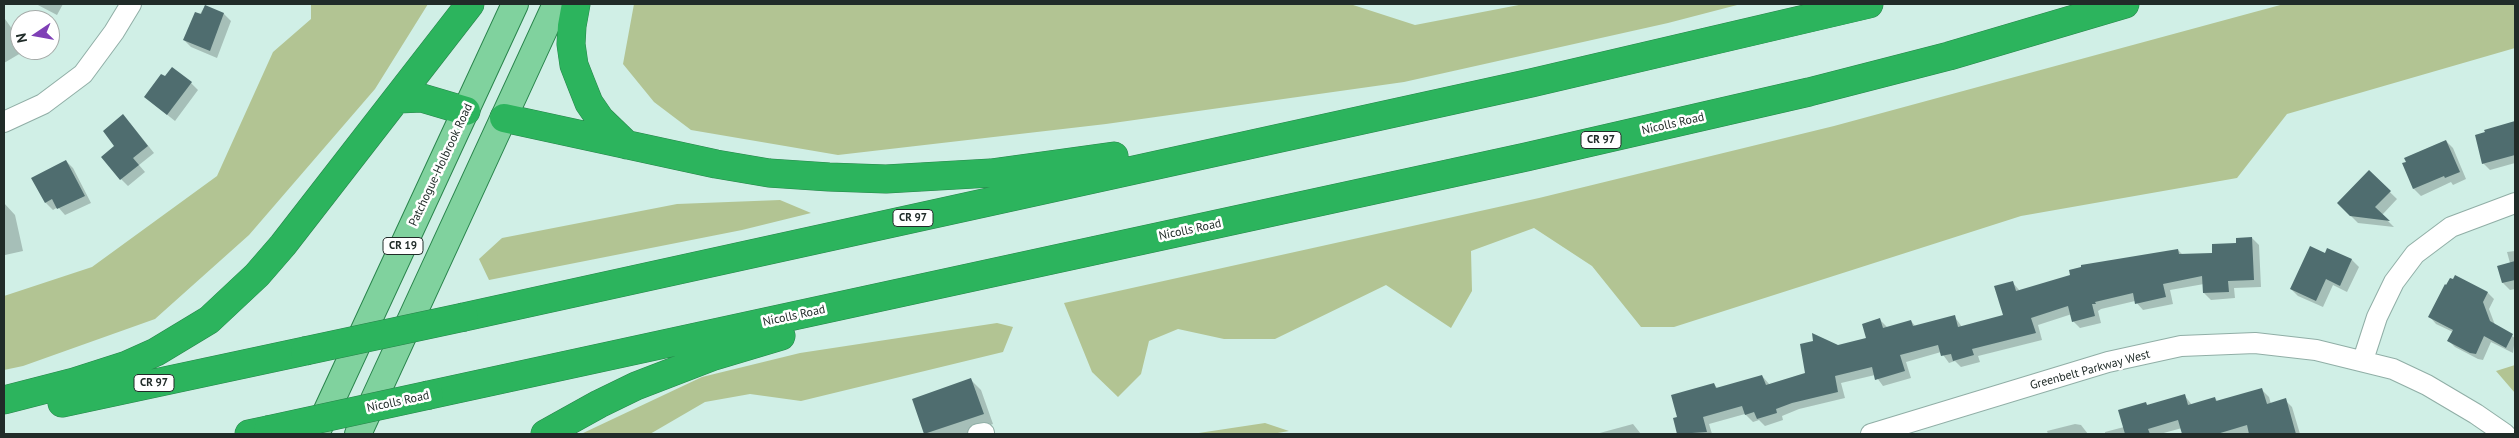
<!DOCTYPE html>
<html>
<head>
<meta charset="utf-8">
<style>
	body { margin:0 }
	#map { position:relative; width:2519px; height:438px; overflow:hidden; background:#d0efe6; font-family:"PT Sans",sans-serif }
	canvas { display:block }
	.frame { position:absolute; inset:0; border:5px solid #212c29; pointer-events:none }
	.north { position:absolute; left:10px; top:10px; width:50px; height:50px; box-sizing:border-box; background:#fff; border:1px solid #a6aba9; border-radius:50%; rotate:258deg; font-size:14px; font-weight:700; line-height:20px; text-align:center; color:#212c29 }
	.north::after { content:''; display:block; margin:auto; width:18px; height:22px; background:#7f40b6; clip-path:polygon(50% 0,100% 100%,50% 72%,0 100%) }
</style>
</head>
<body>
<div id="map">
<canvas width="2519" height="438"></canvas>
<div class="frame"></div>
<div class="north">N</div>
</div>
<script>
const g = document.querySelector('canvas').getContext('2d');
g.lineJoin = 'round';
function paint(path, color) { g.fillStyle = color; g.fill(path, 'evenodd'); }
const poly = rows => new Path2D(rows.map(r => 'M' + r).join(''));
function trace(path, color, width, dash) { g.strokeStyle = color; g.lineWidth = width; g.lineCap = dash ? 'butt' : 'round'; g.setLineDash(dash || []); g.stroke(path); }
function label(font, color, halo, rows, align = 'center') {
  g.font = font + ' "PT Sans",sans-serif'; g.lineWidth = 5; g.setLineDash([]); g.textBaseline = 'middle'; g.strokeStyle = halo; g.fillStyle = color; for (const [text, x, y, turn = 0] of rows) {
    g.save(); g.translate(x, y); g.rotate((+turn || 0) * Math.PI / 180); g.textAlign = isNaN(turn) ? turn : align; if (halo) g.strokeText(text, 0, 0); g.fillText(text, 0, 0); g.restore();
  }
}
paint(poly([
	[311,4,428,4,375,89,249,235,155,319,23,366,4,370,4,296,92,267,217,176,273,52,311,19],
	[634,4,1350,4,1415,25,1524,4,1741,4,1668,23,1404,82,1106,124,838,155,691,130,654,102,623,64],
	[2284,4,2515,4,2515,48,2287,114,2237,178,2021,216,1674,327,1641,327,1592,266,1534,228,1471,251,1472,291,1451,328,1386,285,1275,339,1224,339,1178,329,1149,341,1141,374,1118,397,1092,372,1064,303,1539,198,1834,126],
	[780,200,811,213,742,230,489,280,479,259,502,238,677,204],
	[997,323,1013,327,1003,352,801,401,750,394,705,402,650,434,581,434,702,377,800,353],
	[2515,365,2515,393,2496,371],
	[1265,423,1289,431,1272,434,1192,434]
]), '#b2c493');
paint(poly([
	[36,4,63,4,57,15],
	[205,6,224,14,231,21,217,58,191,47,184,40],
	[5,19,20,40,20,50,26,50,4,63],
	[191,83,198,90,175,121,145,97],
	[2515,122,2515,163,2490,170,2483,163,2486,131],
	[130,123,154,153,139,165,145,172,128,186,121,179],
	[2446,141,2453,148,2466,179,2453,185,2451,182,2421,196,2414,189,2404,164],
	[66,161,73,168,91,203,65,215,58,207,53,210,46,203,33,179],
	[2369,172,2397,199,2382,215,2394,227,2358,223,2338,203],
	[4,203,15,215,23,251,5,255],
	[2252,238,2259,245,2261,287,2234,288,2235,298,2211,300,2204,293,2204,284,2170,290,2173,304,2143,310,2135,301,2101,309,2098,311,2101,323,2080,328,2073,321,2072,314,2038,325,2042,340,1978,356,1980,362,1961,367,1955,361,1949,363,1941,352,1906,362,1911,378,1883,386,1875,375,1841,383,1845,398,1799,409,1782,416,1783,420,1765,426,1759,420,1753,422,1745,414,1709,424,1712,434,1679,434,1674,419,1679,418,1714,384,1718,389,1762,376,1770,385,1806,374,1838,347,1868,339,1880,320,1888,328,1911,321,1916,327,1954,316,1962,327,2005,316,2012,282,2020,291,2178,250,2183,255,2214,254],
	[2328,249,2352,260,2359,267,2347,292,2333,285,2323,307,2298,296,2291,289,2325,254],
	[2515,251,2515,289,2510,290,2503,283,2498,267,2510,263,2507,252],
	[2456,277,2488,293,2494,299,2489,309,2495,325,2515,338,2513,353,2491,342,2483,360,2478,359,2455,347,2449,341,2453,332,2436,324,2430,317],
	[971,380,981,390,993,424,964,434,925,434,913,400],
	[2262,390,2269,397,2271,404,2285,400,2292,407,2300,434,2184,434,2182,428,2160,434,2105,434,2105,432,2124,427,2146,404,2148,406,2184,395,2192,405,2215,398,2218,402],
	[1633,424,1641,434,1596,434],
	[2075,424,2081,425,2088,434,2048,434,2047,431]
]), '#0003');
paint(poly([
	[205,5,224,13,210,51,183,40,195,12,201,14],
	[172,67,192,82,167,115,144,97,161,74,165,76],
	[123,114,148,146,133,158,139,165,120,180,101,157,114,146,103,131],
	[2515,121,2515,155,2482,164,2475,135,2485,132,2484,130],
	[2446,140,2460,172,2445,178,2444,176,2413,189,2402,163,2406,162,2404,158],
	[66,160,85,196,57,209,52,199,45,203,31,178],
	[2369,170,2391,191,2375,207,2390,221,2350,216,2337,203],
	[2252,237,2254,280,2228,281,2229,292,2203,293,2202,276,2163,284,2166,297,2135,304,2133,293,2095,302,2096,304,2092,304,2095,316,2072,322,2068,306,2031,318,2036,333,1972,349,1974,355,1953,361,1951,354,1941,356,1938,345,1900,355,1905,371,1875,380,1872,367,1835,376,1838,392,1792,403,1776,409,1777,413,1757,419,1754,412,1745,415,1742,406,1703,417,1707,432,1677,434,1673,418,1677,417,1671,395,1714,383,1716,388,1762,375,1766,385,1805,373,1800,344,1813,341,1812,333,1838,345,1866,338,1862,324,1880,318,1883,328,1911,320,1913,326,1955,315,1958,327,2003,315,1994,286,2013,281,2016,291,2070,275,2069,270,2081,267,2081,265,2178,249,2179,254,2212,253,2212,244,2236,243,2236,238],
	[2310,246,2325,253,2327,248,2352,259,2340,286,2326,279,2316,301,2290,289],
	[2515,261,2515,280,2502,283,2497,266],
	[2455,275,2488,292,2483,302,2490,321,2513,334,2506,348,2484,336,2476,354,2470,353,2447,341,2453,330,2428,317,2445,284,2446,285,2450,278,2453,279],
	[971,378,984,414,924,434,912,399],
	[2262,388,2267,404,2286,398,2296,434,2249,434,2247,425,2217,434,2182,434,2178,420,2148,429,2150,434,2125,434,2118,410,2146,402,2147,405,2185,394,2188,405,2215,397,2216,401]
]), '#4f6d6f');
const minor = poly([
	[4,122,43,104,83,74,114,32,131,4],
	[2363,360,2377,317,2394,282,2415,254,2451,227,2515,203],
	[978,434,984,433],
	[1871,434,2108,362,2181,346,2255,343,2316,350,2393,369,2427,385,2476,414,2505,434]
]);
const major = poly([
	[316,434,515,4],
	[358,434,556,4]
]);
const highway = poly([
	[576,4,572,26,571,44,574,65,581,83,589,103,600,119,627,145],
	[398,99,422,98,466,111],
	[504,118,716,164,769,173,829,177,886,179,991,173,1114,156],
	[464,317,1531,83,1869,4],
	[429,395,1526,157,1809,92,1949,56,2125,4],
	[4,400,74,382,127,365,156,352,209,320,257,275,283,245,470,4],
	[62,403,305,351],
	[249,434,268,430],
	[545,434,599,404,636,386,714,356,781,336]
]);
trace(minor, '#90aea6', 22);
trace(major, '#28844b', 28);
trace(highway, '#28844b', 29);
trace(minor, '#fff', 20);
trace(major, '#80d29e', 26);
trace(highway, '#2cb45d', 28);
const highwayBridge = poly([
	[305,351,464,317],
	[268,430,429,395]
]);
trace(highwayBridge, '#28844b', 29, []);
trace(highwayBridge, '#2cb45d', 28);
for (const [x, y, w] of [
	[1601,140,40],
	[913,218,40],
	[403,246,40],
	[154,383,40]
]) { const box = new Path2D(); box.roundRect(x - w / 2, y - 8.5, w, 17, 4); g.fillStyle = '#fff'; g.fill(box); trace(box, '#212c29', 1); }
label('bold 11px', '#212c29', null, [
	["CR 97",1601,140],
	["CR 97",913,218],
	["CR 19",403,246],
	["CR 97",154,383]
]);
label('12px', '#212c29', '#fff', [
	["Nicolls Road",1673,124,-13],
	["Patchogue-Holbrook Road",441,165,-65],
	["Nicolls Road",1190,230,-12],
	["Nicolls Road",794,316,-12],
	["Greenbelt Parkway West",2090,370,-15],
	["Nicolls Road",398,402,-12]
]);
</script>
</body>
</html>
